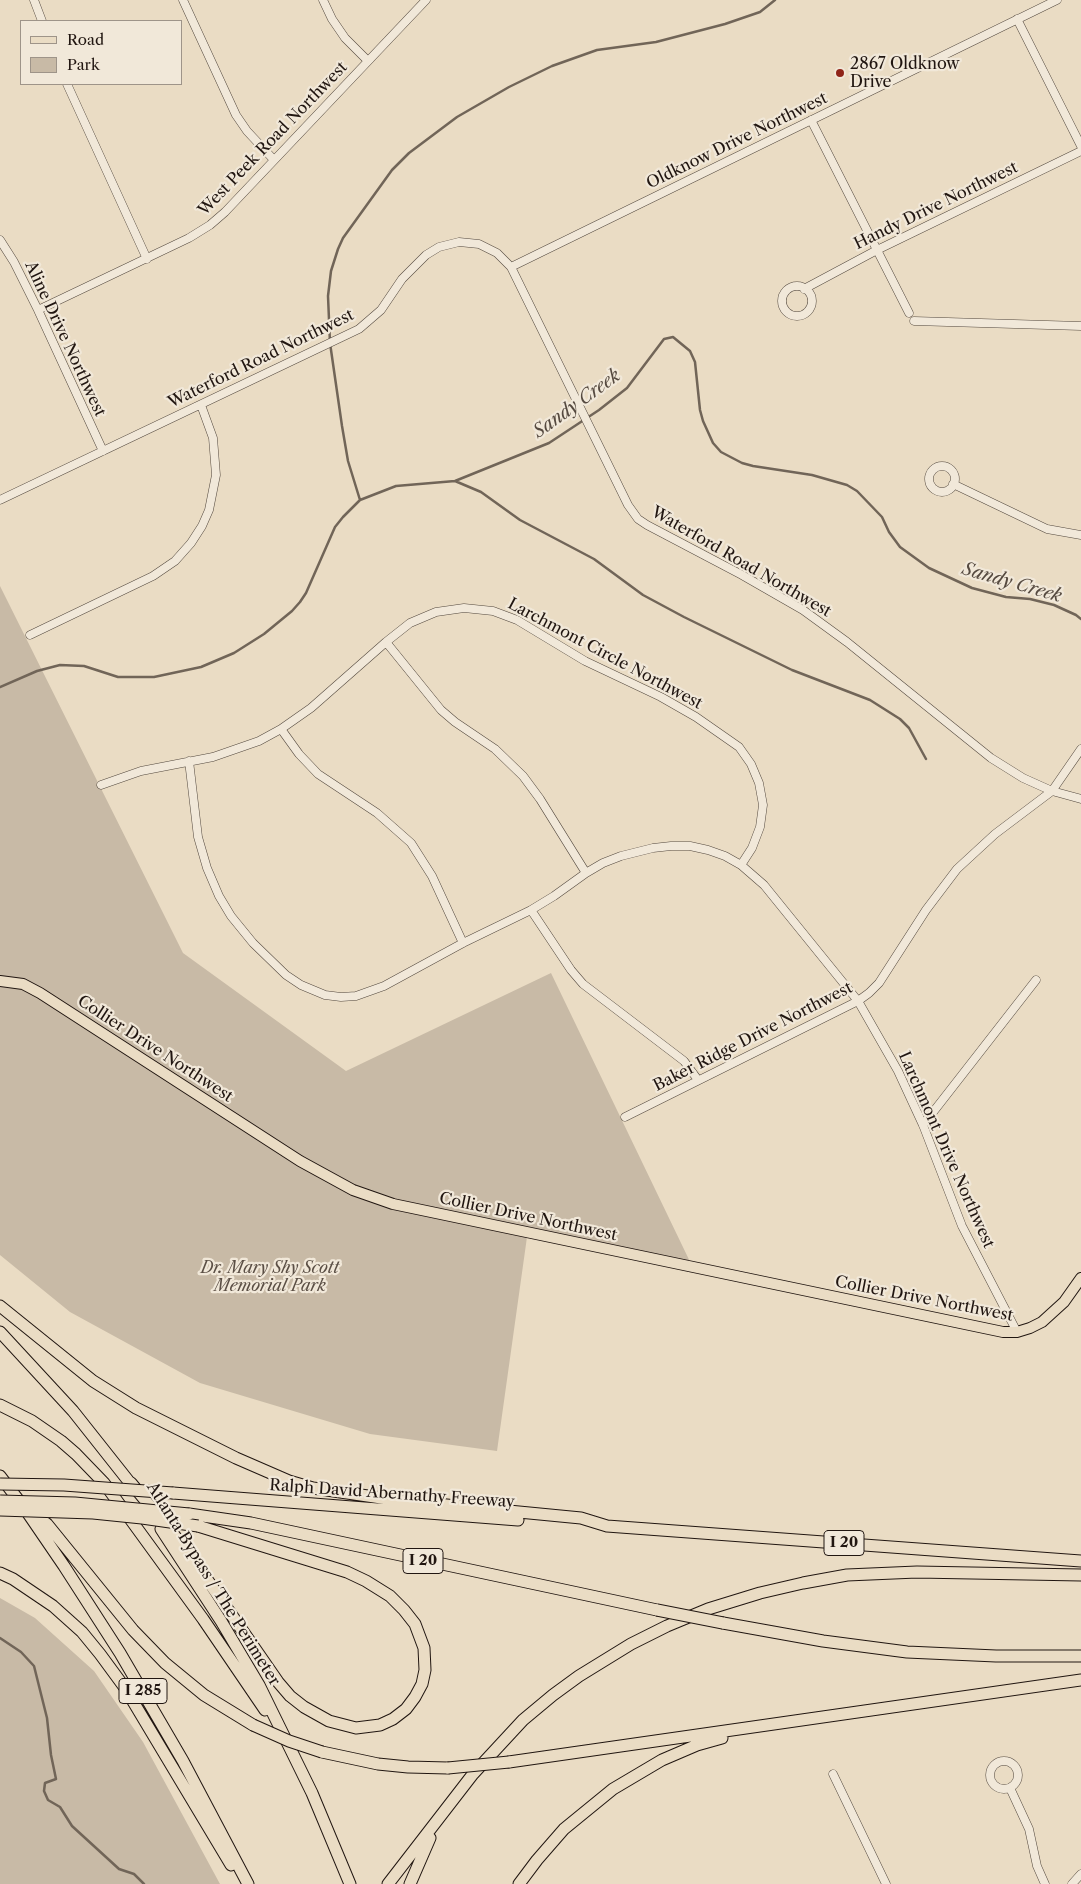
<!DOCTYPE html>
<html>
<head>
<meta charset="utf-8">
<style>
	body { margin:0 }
	#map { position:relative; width:1081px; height:1884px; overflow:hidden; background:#eadcc4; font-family:"Libre Caslon Text",serif }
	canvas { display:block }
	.legend { position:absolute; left:20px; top:20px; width:162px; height:65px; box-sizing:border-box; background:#f1e8d9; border:1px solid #9e9489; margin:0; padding:6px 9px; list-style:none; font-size:15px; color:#211611 }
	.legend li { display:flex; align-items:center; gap:10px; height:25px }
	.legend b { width:25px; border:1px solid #9e9489 }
</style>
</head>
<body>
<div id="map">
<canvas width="1081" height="1884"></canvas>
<ul class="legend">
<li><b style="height:6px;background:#eadcc4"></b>Road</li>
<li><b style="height:14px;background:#c8baa6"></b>Park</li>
</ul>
</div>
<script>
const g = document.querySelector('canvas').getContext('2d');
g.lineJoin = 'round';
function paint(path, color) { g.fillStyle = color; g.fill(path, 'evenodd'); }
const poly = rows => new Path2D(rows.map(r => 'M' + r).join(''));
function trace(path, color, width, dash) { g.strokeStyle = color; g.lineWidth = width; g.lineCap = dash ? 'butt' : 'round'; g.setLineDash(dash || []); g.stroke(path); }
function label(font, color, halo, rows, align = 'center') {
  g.font = font + ' "Libre Caslon Text",serif'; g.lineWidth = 4.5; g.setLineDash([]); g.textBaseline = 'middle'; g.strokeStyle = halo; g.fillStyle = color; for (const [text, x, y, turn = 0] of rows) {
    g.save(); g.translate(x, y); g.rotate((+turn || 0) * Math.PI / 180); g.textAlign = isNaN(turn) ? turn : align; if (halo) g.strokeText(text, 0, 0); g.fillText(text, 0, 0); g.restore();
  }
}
paint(poly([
	[0,586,183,953,346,1071,551,973,694,1270,527,1237,497,1451,370,1434,200,1383,70,1312,0,1255],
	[0,1598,35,1618,94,1671,143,1742,220,1884,0,1884]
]), '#c8baa6');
trace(poly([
	[455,481,481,492,520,520,594,559,643,595,684,617,792,670,870,700,900,719,909,728,926,759],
	[360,500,348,461,342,426,330,343,328,296,331,271,338,249,343,238,392,170,409,153,457,117,509,87,552,66,597,50,656,42,725,24,760,12,775,0],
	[0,687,37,671,60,665,84,666,118,677,154,677,201,667,234,653,264,634,292,611,300,602,306,593,335,527,343,517,360,500,396,486,455,481,549,443,599,410,627,388,664,339,673,337,690,351,695,362,700,410,703,421,713,443,721,452,742,463,753,466,812,475,847,485,857,491,882,517,889,532,900,547,929,568,972,588,1006,597,1030,599,1054,605,1076,615,1081,619],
	[0,1638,21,1652,34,1666,47,1718,51,1755,56,1779,45,1783,44,1791,48,1800,60,1807,72,1826,119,1869,134,1874,144,1884]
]), '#716558', 2.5);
const minor = poly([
	[34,0,42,21],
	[183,0,236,115,247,131,274,160],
	[323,0,332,19,345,38,368,61],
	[1017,19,1081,146],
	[67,84,147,259],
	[811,120,909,313],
	[0,240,14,262,38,310,103,451],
	[511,267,1057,0],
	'782 301a15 15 0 1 1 30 0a15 15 0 1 1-30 0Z',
	[804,289,877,250,1081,151],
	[38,310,189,238,210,225,225,212,426,0],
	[914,321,1081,326],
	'929 479a13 13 0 1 1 26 0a13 13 0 1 1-26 0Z',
	[953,484,1047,529,1081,535],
	[0,500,359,329,381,310,402,279,426,255,439,247,459,242,479,244,497,253,511,267,628,505,638,519,647,525,742,575,803,610,847,642,991,758,1023,778,1052,791,1081,799],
	[30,635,153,576,175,561,191,543,202,526,209,510,216,475,213,438,201,405],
	[386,642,441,710,455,722,495,749,523,776,540,799,586,873],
	[281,729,299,754,318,774,377,813,411,843,432,876,463,943],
	[189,761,198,837,207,868,219,896,231,916,253,943,286,975,301,985,325,995,341,997,356,996,384,986,463,943,531,910,554,896,586,873,603,863,621,856,653,848,671,846,690,846,708,850,725,856,741,865,764,885,858,1001,898,1071,923,1125,962,1226,1017,1332],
	[101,785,141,771,213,757,259,741,281,729,311,708,386,642,410,623,436,612,464,608,493,611,517,620,585,661,661,697,696,717,739,747,751,764,759,783,763,805,760,827,752,848,741,865],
	[531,910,571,970,583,984,684,1061,698,1080],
	[625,1117,858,1001,869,993,879,983,926,910,957,869,995,834,1052,791,1081,749],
	[923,1125,1036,980],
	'990 1775a14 14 0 1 1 28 0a14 14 0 1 1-28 0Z',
	[833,1774,886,1884],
	[1010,1788,1029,1829,1037,1866,1045,1884],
	[1072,1884,1081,1874]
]);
const major = poly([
	[0,981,23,984,40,993,300,1161,353,1190,393,1204,1003,1332,1017,1332,1030,1328,1042,1322,1064,1302,1081,1278]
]);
const highway = poly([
	[0,1306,93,1381,136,1408,236,1458,289,1481,313,1488,395,1500,581,1518,607,1526,1081,1561],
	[0,1332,73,1411,134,1488],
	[0,1405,32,1421,61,1441,76,1454,104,1483,203,1619,265,1710],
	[0,1476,23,1506,64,1566,120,1653,183,1761,248,1884],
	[131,1483,188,1552,278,1682,290,1696,304,1707,329,1721,356,1728,380,1725,393,1719,406,1709,415,1697,422,1684,425,1670,424,1648,415,1624,404,1610,390,1596,366,1581,347,1572,198,1526],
	[173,1493,518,1520],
	[30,1511,47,1524,133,1630,165,1663,204,1695,253,1725],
	[189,1514,251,1523,657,1610],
	[161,1529,221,1621,259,1685,312,1793,350,1884],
	[0,1573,13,1579,53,1606,82,1632,100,1654,125,1688,231,1865],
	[723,1623,823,1641,907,1652,996,1656,1081,1656],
	[322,1752,378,1764,408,1767,448,1768],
	[509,1762,1081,1680],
	[388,1884,473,1774,523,1720,553,1695,579,1676,631,1644,667,1626,708,1609,760,1593,803,1583,847,1575,917,1572,1081,1575],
	[410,1884,430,1838],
	[519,1884,537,1860,564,1829,613,1789,662,1760,697,1745,722,1738]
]);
trace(minor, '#53483e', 9);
trace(major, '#211611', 12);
trace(highway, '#211611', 13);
trace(minor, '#f1e8d9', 8);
trace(major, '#eadcc4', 10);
trace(highway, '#eadcc4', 11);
const highwayBridge = poly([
	[0,1484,64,1485,173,1493],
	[0,1501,75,1503,189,1514],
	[0,1510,93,1513,142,1518,198,1526],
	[657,1610,723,1623],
	[253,1725,289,1741,322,1752],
	[448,1768,509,1762]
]);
trace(highwayBridge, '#211611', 13, []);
trace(highwayBridge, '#eadcc4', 11);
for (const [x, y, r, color] of [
	[840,73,5,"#8f2418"]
]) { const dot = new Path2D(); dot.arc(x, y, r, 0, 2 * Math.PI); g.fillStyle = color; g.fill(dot); trace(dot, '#f1e8d9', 2); }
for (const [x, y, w] of [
	[844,1543,40],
	[423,1561,40],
	[143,1691,48]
]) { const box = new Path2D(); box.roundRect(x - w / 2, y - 12.5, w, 25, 4); g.fillStyle = '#f1e8d9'; g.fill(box); trace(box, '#211611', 1); }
label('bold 15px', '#211611', null, [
	["I 20",844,1543],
	["I 20",423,1561],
	["I 285",143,1691]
]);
label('16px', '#211611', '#f1e8d9', [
	["2867 Oldknow",850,64],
	["Drive",850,82]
], 'left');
label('16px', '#211611', '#f1e8d9', [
	["West Peek Road Northwest",273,139,-46],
	["Oldknow Drive Northwest",737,141,-26],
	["Handy Drive Northwest",936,206,-26],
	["Aline Drive Northwest",65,339,65],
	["Waterford Road Northwest",261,359,-26],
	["Waterford Road Northwest",741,562,30],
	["Larchmont Circle Northwest",605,654,28],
	["Baker Ridge Drive Northwest",753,1037,-27],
	["Collier Drive Northwest",155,1049,33],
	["Larchmont Drive Northwest",946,1150,66],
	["Collier Drive Northwest",528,1217,12],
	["Collier Drive Northwest",924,1299,11],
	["Ralph David Abernathy Freeway",392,1494,4],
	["Atlanta Bypass / The Perimeter",213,1584,58]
]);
label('italic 16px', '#5b4f45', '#f1e8d9', [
	["Dr. Mary Shy Scott",270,1268],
	["Memorial Park",270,1286]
]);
label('italic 18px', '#564a40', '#f1e8d9', [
	["Sandy Creek",577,404,-36],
	["Sandy Creek",1012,583,16]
]);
</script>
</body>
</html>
